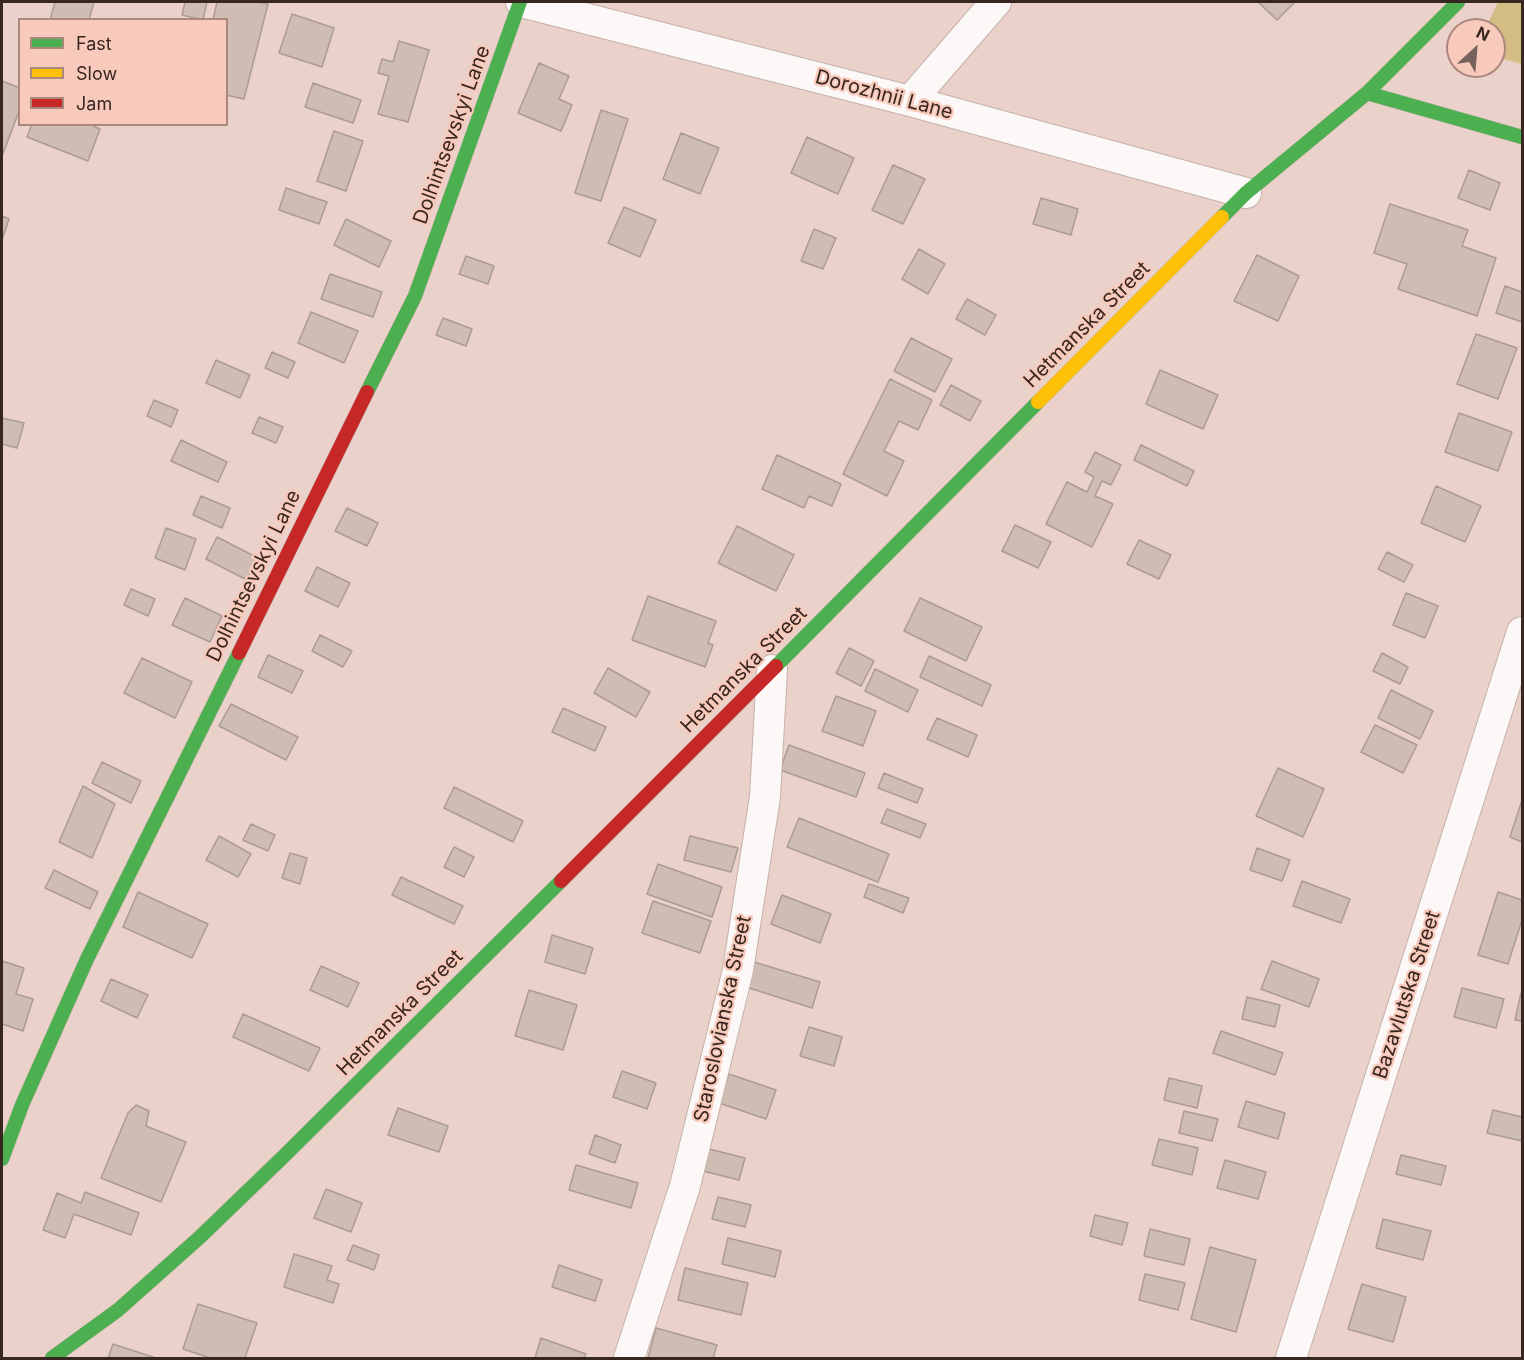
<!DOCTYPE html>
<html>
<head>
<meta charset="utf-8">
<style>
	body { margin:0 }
	#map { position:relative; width:1524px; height:1360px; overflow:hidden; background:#ead1c9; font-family:Inter,sans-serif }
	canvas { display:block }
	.frame { position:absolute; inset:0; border:3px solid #382621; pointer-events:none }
	.legend { position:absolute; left:18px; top:18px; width:210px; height:108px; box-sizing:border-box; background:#f8cabb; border:2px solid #ab887d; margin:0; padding:8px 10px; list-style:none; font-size:18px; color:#382621 }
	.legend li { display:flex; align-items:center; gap:12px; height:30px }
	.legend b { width:30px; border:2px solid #ab887d }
	.north { position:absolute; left:1446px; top:18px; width:60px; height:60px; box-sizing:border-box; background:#f8cabb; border:2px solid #ab887d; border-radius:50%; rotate:26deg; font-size:16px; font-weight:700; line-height:24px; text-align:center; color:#382621 }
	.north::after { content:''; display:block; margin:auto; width:21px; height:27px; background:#76625c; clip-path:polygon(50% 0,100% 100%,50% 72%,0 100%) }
</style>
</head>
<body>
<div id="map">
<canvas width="1524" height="1360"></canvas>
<div class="frame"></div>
<ul class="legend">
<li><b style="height:8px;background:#4caf50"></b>Fast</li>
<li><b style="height:8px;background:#ffc107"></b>Slow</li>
<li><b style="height:8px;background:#c62828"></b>Jam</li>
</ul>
<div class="north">N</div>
</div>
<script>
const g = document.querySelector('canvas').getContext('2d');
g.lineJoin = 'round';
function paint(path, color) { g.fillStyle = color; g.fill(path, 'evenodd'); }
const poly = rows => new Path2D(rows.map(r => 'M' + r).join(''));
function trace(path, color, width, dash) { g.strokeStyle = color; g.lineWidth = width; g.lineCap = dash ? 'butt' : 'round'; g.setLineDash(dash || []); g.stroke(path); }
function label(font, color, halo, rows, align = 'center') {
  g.font = font + ' Inter,sans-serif'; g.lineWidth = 4.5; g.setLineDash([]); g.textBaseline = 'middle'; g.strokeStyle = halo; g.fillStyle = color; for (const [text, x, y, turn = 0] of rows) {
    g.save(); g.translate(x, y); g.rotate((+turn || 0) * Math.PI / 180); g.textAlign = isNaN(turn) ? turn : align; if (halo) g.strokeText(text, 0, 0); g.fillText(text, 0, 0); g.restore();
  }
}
paint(poly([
	[1500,2,1522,2,1522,64,1499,58,1494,50,1494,30,1488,30,1488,24,1497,4]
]), '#d3bd83');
const building = poly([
	[55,2,94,2,89,20,50,20,55,2],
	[185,2,207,2,203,20,182,15,185,2],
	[217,2,257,2,268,4,244,99,226,95,226,20,213,20,217,2],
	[1258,2,1295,2,1277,20,1258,2],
	[292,14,334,28,322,67,279,53,292,14],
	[399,41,429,50,408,122,378,114,389,76,378,73,382,59,393,62,399,41],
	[539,63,569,76,559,99,572,105,561,131,518,113,539,63],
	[2,81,20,88,20,109,2,156,2,81],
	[313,83,361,100,353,123,305,107,313,83],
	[601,110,628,119,601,201,575,193,601,110],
	[32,124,89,124,100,129,88,161,27,137,32,124],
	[334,131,363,141,346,191,317,181,334,131],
	[681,133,719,148,700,194,663,179,681,133],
	[807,137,854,158,838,194,791,173,807,137],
	[893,165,925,179,903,224,872,210,893,165],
	[1469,170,1500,183,1490,210,1458,198,1469,170],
	[286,188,327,202,319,224,279,210,286,188],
	[1041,198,1078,209,1071,235,1033,224,1041,198],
	[1390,204,1468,230,1462,246,1496,258,1477,316,1398,289,1407,264,1374,253,1390,204],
	[624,207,656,220,640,257,608,243,624,207],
	[2,216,9,219,2,240,2,216],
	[346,219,391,241,379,267,334,245,346,219],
	[814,229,836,238,823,269,801,261,814,229],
	[919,249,945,264,928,294,902,279,919,249],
	[1257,255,1299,276,1278,321,1234,301,1257,255],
	[466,256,494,266,488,284,459,274,466,256],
	[330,274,382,292,373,317,321,299,330,274],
	[1505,286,1522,292,1522,322,1496,313,1505,286],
	[967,299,996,315,985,335,956,319,967,299],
	[311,312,358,331,344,363,298,343,311,312],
	[443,318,472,329,466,346,436,335,443,318],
	[1476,334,1517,348,1498,399,1457,384,1476,334],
	[911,338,952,359,935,392,894,371,911,338],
	[272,352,295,362,288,378,265,368,272,352],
	[216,360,250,375,240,398,206,383,216,360],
	[1160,370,1218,395,1203,429,1146,404,1160,370],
	[890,379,932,400,918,430,899,421,884,451,904,461,887,496,843,474,890,379],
	[951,385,981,401,970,421,940,405,951,385],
	[154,400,178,410,171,427,147,416,154,400],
	[1459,413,1512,432,1498,471,1445,452,1459,413],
	[259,417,283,427,276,443,252,433,259,417],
	[2,418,24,423,17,448,2,444,2,418],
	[181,440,227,462,218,482,171,461,181,440],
	[1141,445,1194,471,1187,486,1134,460,1141,445],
	[1095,452,1121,465,1111,485,1102,481,1095,496,1113,504,1092,547,1046,524,1067,482,1087,492,1094,477,1085,472,1095,452],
	[777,455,841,484,832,506,809,496,804,508,762,489,777,455],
	[1436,486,1481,506,1465,542,1421,523,1436,486],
	[201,496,230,508,222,528,193,515,201,496],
	[347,508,378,523,367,546,335,531,347,508],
	[1015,525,1051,542,1038,568,1002,551,1015,525],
	[737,526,794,555,776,591,718,563,737,526],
	[166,528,196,539,185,570,155,558,166,528],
	[217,537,258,558,247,580,206,559,217,537],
	[1139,540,1171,555,1159,579,1127,564,1139,540],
	[1387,552,1413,565,1404,582,1378,569,1387,552],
	[317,567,350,583,338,607,305,591,317,567],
	[131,589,155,599,148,616,124,605,131,589],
	[1406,593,1438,606,1425,638,1393,625,1406,593],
	[648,596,716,621,708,643,713,645,705,667,632,640,648,596],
	[185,598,222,616,210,642,172,625,185,598],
	[920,598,982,627,966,661,904,631,920,598],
	[320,635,352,651,343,667,312,651,320,635],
	[849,648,874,661,861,686,836,673,849,648],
	[1382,653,1408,667,1400,684,1373,671,1382,653],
	[268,655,303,671,292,693,258,677,268,655],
	[929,656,991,685,982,706,920,677,929,656],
	[142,658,192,682,175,718,124,693,142,658],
	[608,668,650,692,636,717,594,693,608,668],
	[875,669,918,690,908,712,865,691,875,669],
	[1391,690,1433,711,1420,739,1378,718,1391,690],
	[836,696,876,711,863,746,822,731,836,696],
	[231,704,298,737,286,760,219,726,231,704],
	[563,708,606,727,595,751,552,732,563,708],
	[937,718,977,735,968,757,927,739,937,718],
	[1375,725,1417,745,1403,773,1361,752,1375,725],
	[789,745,865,773,856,797,780,770,789,745],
	[102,762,141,781,131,803,92,783,102,762],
	[1278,768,1324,789,1303,837,1256,816,1278,768],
	[884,773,923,789,917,803,878,788,884,773],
	[83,786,115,804,92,858,59,842,83,786],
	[454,787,523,821,513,842,444,808,454,787],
	[1522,800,1522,842,1510,837,1522,800],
	[887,809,926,824,920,838,881,823,887,809],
	[799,818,889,854,878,882,787,847,799,818],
	[251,824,275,835,268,851,243,840,251,824],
	[219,836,251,854,238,877,206,860,219,836],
	[690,836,738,848,731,872,684,860,690,836],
	[454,847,474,857,464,877,444,867,454,847],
	[1257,848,1290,860,1282,881,1250,870,1257,848],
	[290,853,307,858,300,884,282,878,290,853],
	[658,864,722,887,712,917,647,894,658,864],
	[54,870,98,892,90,909,45,888,54,870],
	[401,877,463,906,454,924,392,895,401,877],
	[1302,881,1350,899,1341,923,1293,906,1302,881],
	[869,884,909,898,903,913,864,897,869,884],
	[138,892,208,924,192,958,123,927,138,892],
	[1498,892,1522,900,1522,920,1508,964,1478,955,1498,892],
	[782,895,831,914,820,943,771,924,782,895],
	[653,901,711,921,700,953,642,933,653,901],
	[552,935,593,948,585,974,545,962,552,935],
	[2,961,24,968,16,994,33,999,23,1031,2,1024,2,961],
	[1272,961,1319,979,1309,1007,1261,989,1272,961],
	[754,962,820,982,812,1008,746,987,754,962],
	[321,966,359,983,348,1007,310,990,321,966],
	[111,979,148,995,137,1018,101,1001,111,979],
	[1462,988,1504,999,1496,1028,1454,1017,1462,988],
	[529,990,577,1005,563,1050,515,1036,529,990],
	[1521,993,1522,993,1522,1021,1515,1020,1521,993],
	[1247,997,1280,1005,1275,1027,1242,1019,1247,997],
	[243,1014,320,1048,309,1071,233,1037,243,1014],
	[809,1027,842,1037,834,1066,800,1056,809,1027],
	[1221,1031,1283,1053,1275,1075,1213,1053,1221,1031],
	[622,1071,656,1083,647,1109,613,1097,622,1071],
	[729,1074,776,1090,766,1119,719,1103,729,1074],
	[1169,1078,1202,1086,1197,1108,1164,1100,1169,1078],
	[1246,1101,1285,1113,1278,1139,1238,1127,1246,1101],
	[136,1105,149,1111,146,1126,186,1142,161,1202,101,1178,128,1113,136,1105],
	[398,1108,448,1126,439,1152,388,1135,398,1108],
	[1493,1110,1522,1117,1522,1141,1487,1133,1493,1110],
	[1184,1111,1218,1119,1212,1141,1179,1133,1184,1111],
	[595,1135,621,1145,615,1163,589,1154,595,1135],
	[1159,1139,1198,1148,1192,1175,1152,1165,1159,1139],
	[709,1149,745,1158,739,1180,703,1171,709,1149],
	[1401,1155,1446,1166,1441,1185,1396,1174,1401,1155],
	[1225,1160,1266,1172,1258,1199,1217,1188,1225,1160],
	[576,1165,638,1183,631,1208,569,1190,576,1165],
	[326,1189,362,1203,351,1232,314,1218,326,1189],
	[85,1192,139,1213,131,1235,74,1214,65,1238,43,1230,57,1193,81,1203,85,1192],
	[718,1197,751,1205,745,1227,712,1219,718,1197],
	[1095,1215,1128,1223,1122,1245,1090,1236,1095,1215],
	[1383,1219,1431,1231,1423,1260,1376,1248,1383,1219],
	[1150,1229,1190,1239,1184,1265,1144,1256,1150,1229],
	[728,1238,781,1251,775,1277,722,1264,728,1238],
	[353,1245,379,1255,374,1270,347,1260,353,1245],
	[1210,1247,1256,1260,1236,1332,1191,1319,1210,1247],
	[294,1254,332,1266,327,1280,339,1284,333,1303,284,1287,294,1254],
	[559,1265,602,1280,595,1301,552,1287,559,1265],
	[685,1268,748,1283,741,1315,678,1300,685,1268],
	[1145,1274,1185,1283,1178,1310,1139,1300,1145,1274],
	[1362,1284,1406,1297,1393,1342,1348,1329,1362,1284],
	[198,1304,257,1323,245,1358,210,1358,183,1349,198,1304],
	[656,1328,717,1345,713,1358,648,1358,656,1328],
	[541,1338,586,1354,584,1358,535,1358,541,1338],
	[113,1344,156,1358,108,1358,113,1344]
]);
paint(building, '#cfbdb4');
trace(building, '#ac9b92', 1.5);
const street = poly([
	[521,2,910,101,1246,193],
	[910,101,996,2],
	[629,1358,685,1186,738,970,765,797,772,670],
	[1291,1358,1522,632]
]);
const fast = poly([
	[1367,93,1522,137],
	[1222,217,1246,193,1367,93,1458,2],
	[367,392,415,296,520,2],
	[776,666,1038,402],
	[2,1159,22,1105,87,959,239,653],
	[52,1358,118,1310,200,1237,284,1156,561,881]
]);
const slow = poly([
	[1038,402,1222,217]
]);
const jam = poly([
	[239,653,367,392],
	[561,881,776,666]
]);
trace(street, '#c5b1aa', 32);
trace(fast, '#c5b1aa', 15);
trace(slow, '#c5b1aa', 15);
trace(jam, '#c5b1aa', 15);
trace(street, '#fcf8f7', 30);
trace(fast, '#4caf50', 14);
trace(slow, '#ffc107', 14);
trace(jam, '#c62828', 14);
label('20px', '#382621', '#f8cabb', [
	["Dorozhnii Lane",884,95,15],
	["Dolhintsevskyi Lane",452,135,-70],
	["Hetmanska Street",1087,325,-45],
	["Dolhintsevskyi Lane",254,576,-64],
	["Hetmanska Street",744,670,-45],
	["Bazavlutska Street",1407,995,-72],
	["Hetmanska Street",400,1013,-45],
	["Staroslovianska Street",723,1019,-78]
]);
</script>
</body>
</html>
